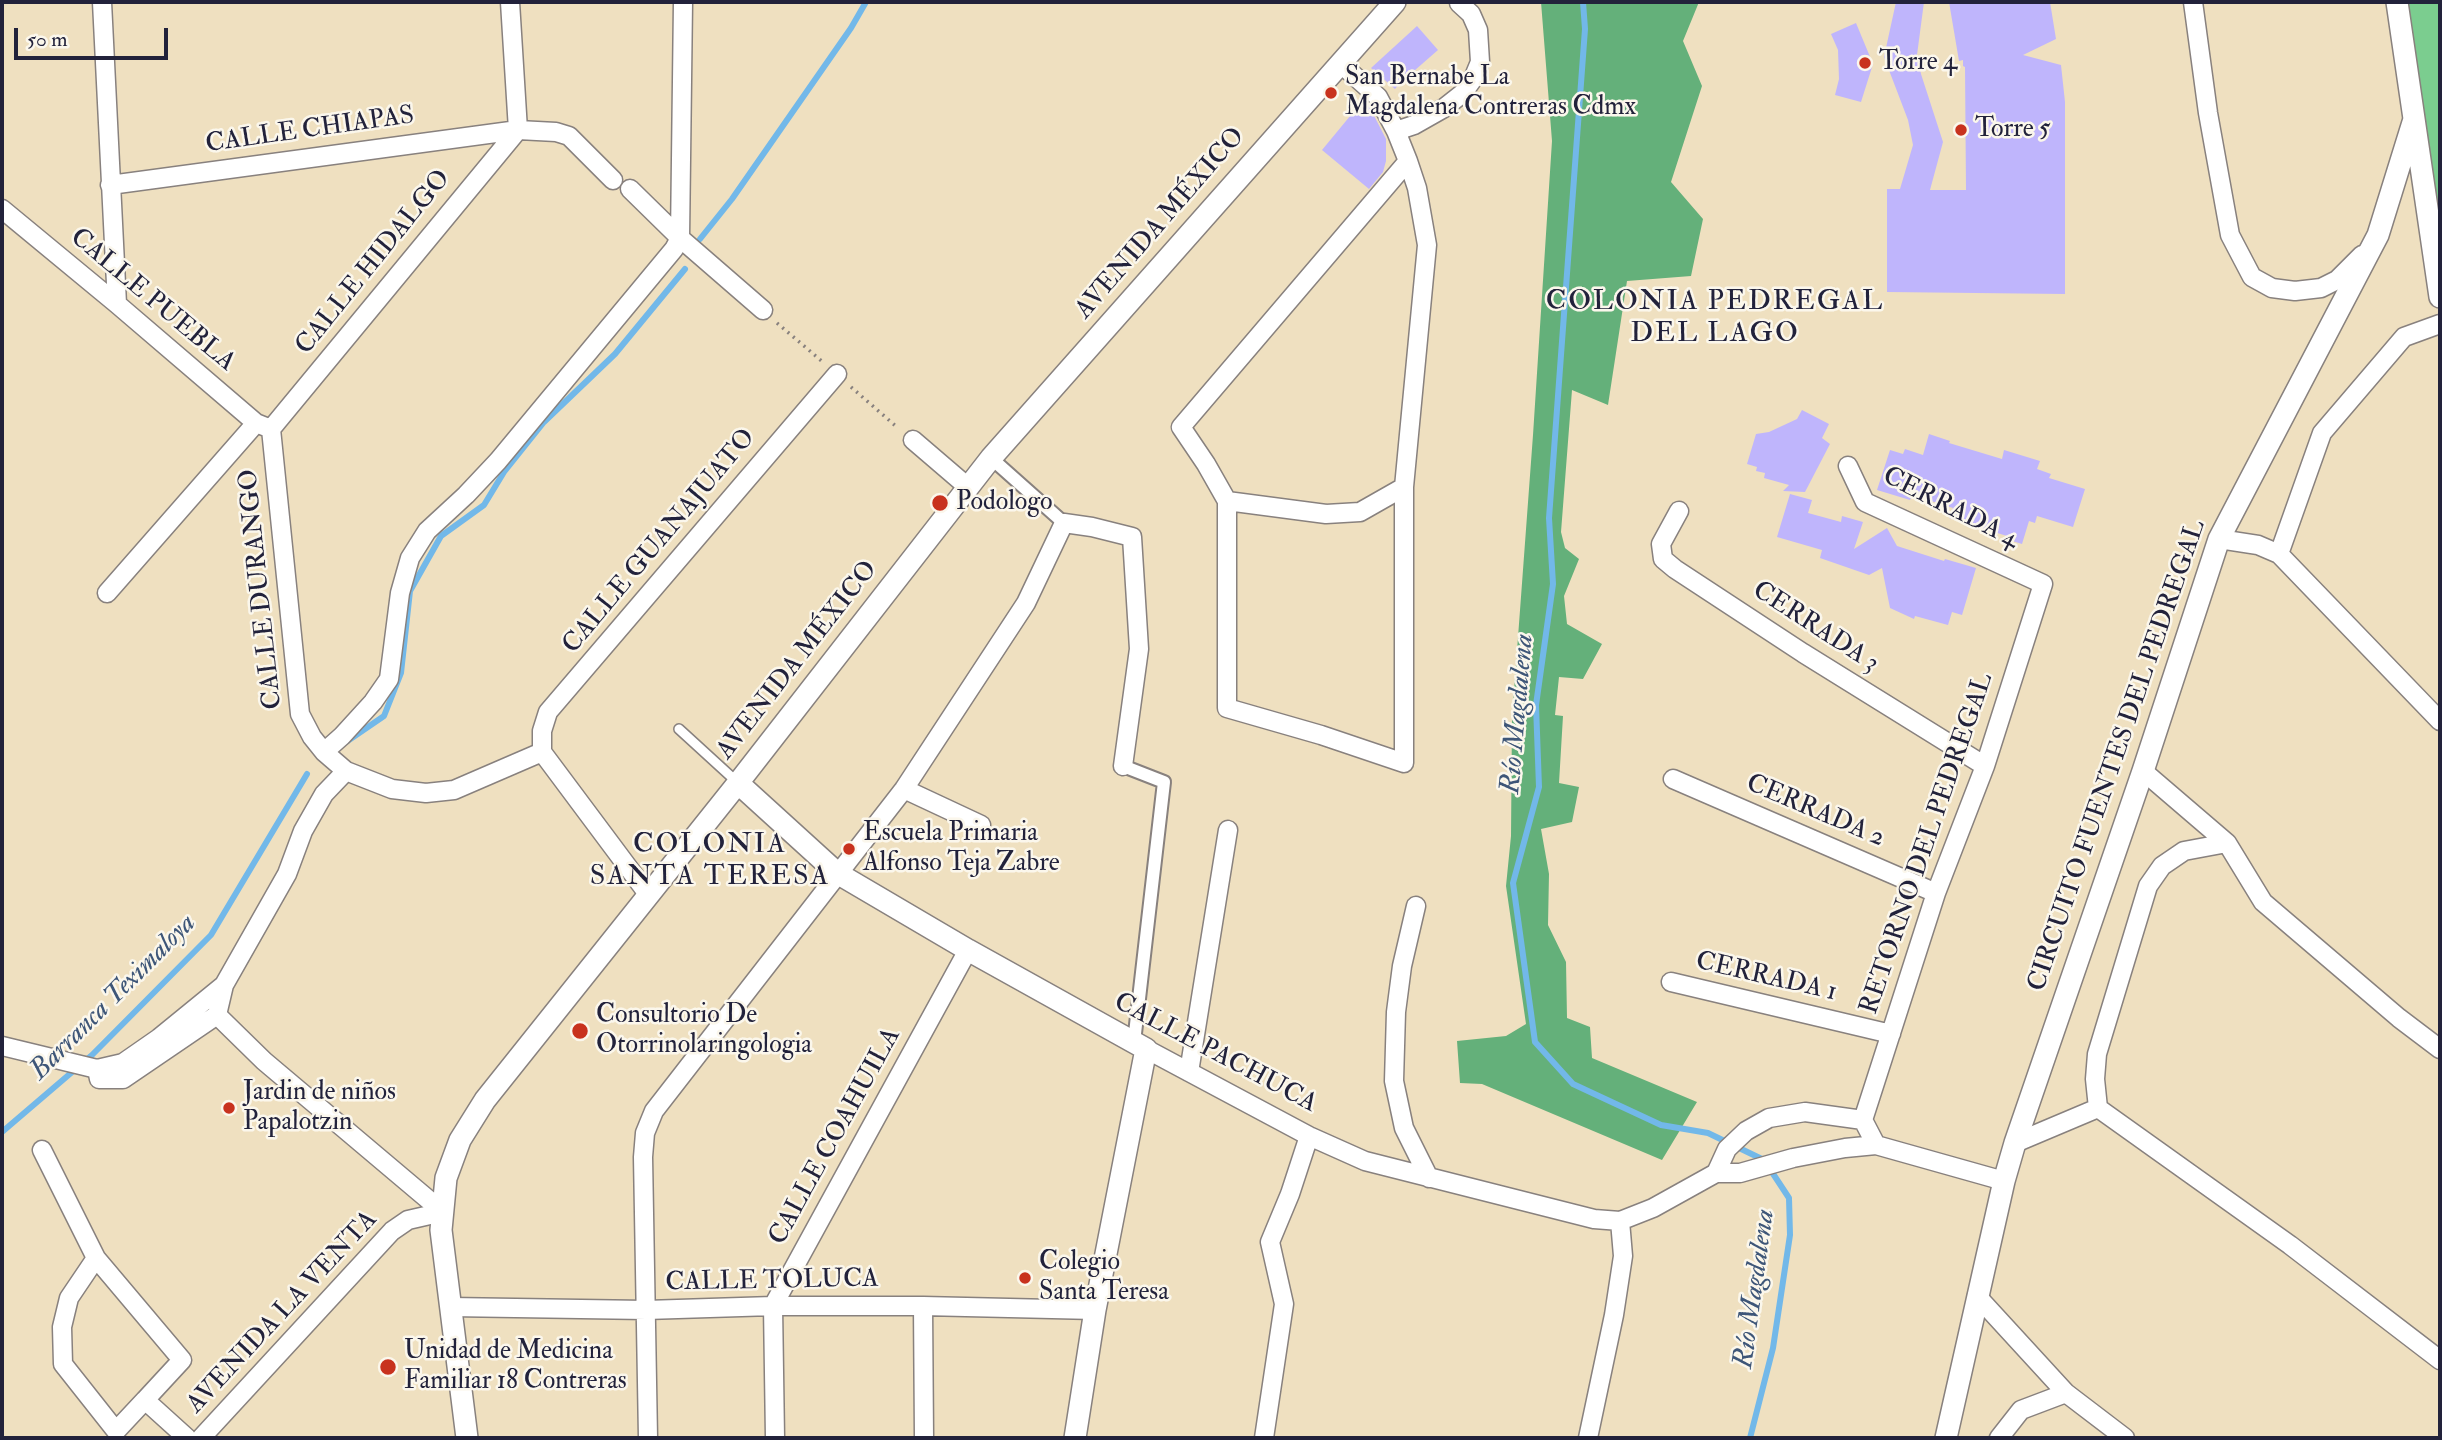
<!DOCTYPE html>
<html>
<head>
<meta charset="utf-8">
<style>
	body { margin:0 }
	#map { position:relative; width:2442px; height:1440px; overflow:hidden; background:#efe0c0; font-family:"IM FELL Double Pica",serif }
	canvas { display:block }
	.frame { position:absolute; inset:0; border:4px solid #22223b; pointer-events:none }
	.scale { position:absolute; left:14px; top:28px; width:154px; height:32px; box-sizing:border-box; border:4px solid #22223b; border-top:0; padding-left:9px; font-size:21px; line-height:24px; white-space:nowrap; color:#22223b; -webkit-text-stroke:5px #fbf7ec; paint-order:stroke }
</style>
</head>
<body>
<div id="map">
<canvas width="2442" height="1440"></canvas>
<div class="frame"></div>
<div class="scale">50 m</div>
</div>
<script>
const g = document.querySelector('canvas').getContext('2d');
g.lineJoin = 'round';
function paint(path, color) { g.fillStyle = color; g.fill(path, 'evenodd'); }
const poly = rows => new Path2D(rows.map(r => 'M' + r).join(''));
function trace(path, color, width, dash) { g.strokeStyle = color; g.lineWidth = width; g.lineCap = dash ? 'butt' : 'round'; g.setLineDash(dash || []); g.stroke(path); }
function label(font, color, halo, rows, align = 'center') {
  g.font = font + ' "IM FELL Double Pica",serif'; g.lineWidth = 5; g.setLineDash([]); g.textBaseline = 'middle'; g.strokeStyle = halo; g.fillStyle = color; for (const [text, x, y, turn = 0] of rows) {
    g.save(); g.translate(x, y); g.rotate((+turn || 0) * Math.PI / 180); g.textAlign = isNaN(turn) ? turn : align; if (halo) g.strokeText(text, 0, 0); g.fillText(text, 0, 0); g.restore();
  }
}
paint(poly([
	[2397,2,2440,2,2440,295]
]), '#7bcd8f');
paint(poly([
	[1541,2,1699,2,1683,41,1702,86,1671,182,1703,219,1691,276,1627,281,1608,405,1572,390,1561,532,1565,548,1579,559,1564,596,1567,624,1602,644,1583,679,1559,677,1555,715,1563,716,1559,783,1579,787,1572,822,1541,829,1549,874,1548,925,1566,962,1567,1018,1590,1027,1592,1058,1697,1102,1662,1160,1482,1084,1460,1083,1457,1041,1506,1036,1526,1024,1506,886,1511,836,1512,718,1533,435,1552,141]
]), '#64b07a');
trace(poly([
	[1583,2,1585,29,1549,518,1553,584,1536,705,1539,787,1513,883,1535,1042,1573,1084,1661,1125,1708,1133,1764,1160,1789,1198,1790,1235,1773,1348,1750,1438],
	[700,239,732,199,851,28,866,2],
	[346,742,384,716,401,673,410,591,441,536,484,505,504,472,544,422,615,354,685,269],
	[2,1132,92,1055,211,935,307,774]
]), '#72b8e9', 6);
paint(poly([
	[1896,2,1924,2,1917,55,1921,74,1943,142,1930,190,1966,190,1965,67,1963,66,1963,60,1959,61,1949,2,2050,2,2056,39,2023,55,2061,65,2065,102,2065,294,1887,292,1887,189,1900,189,1913,145,1908,120,1884,57],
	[1856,23,1873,64,1861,102,1835,95,1839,79,1838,50,1831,34],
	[1417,26,1438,50,1414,71,1412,69,1395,89,1371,68],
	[1360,104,1365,108,1368,104,1386,139,1386,161,1383,172,1369,189,1322,150],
	[1802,410,1829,424,1822,438,1830,444,1805,492,1783,491,1789,485,1764,478,1765,473,1756,471,1757,467,1747,464,1756,434,1769,432,1797,419],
	[1929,434,1950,441,1949,443,2002,459,2004,450,2040,461,2037,469,2051,474,2049,478,2085,489,2073,527,2037,516,2035,523,2029,521,2022,544,2006,539,2007,536,1949,518,1953,508,1912,495,1910,500,1877,490,1890,450,1903,454,1905,449,1923,455],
	[1790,494,1812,500,1808,513,1841,522,1842,516,1863,522,1854,549,1887,528,1897,546,1944,561,1945,559,1976,568,1962,615,1952,612,1948,625,1915,616,1914,619,1890,608,1882,568,1869,575,1820,558,1822,550,1777,537]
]), '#bfb5fc');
const service = poly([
	[679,729,737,782]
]);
const pedestrian = poly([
	[991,458,1064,523],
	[1123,766,1164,782,1134,1042]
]);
const minor = poly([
	[102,2,117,304],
	[510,2,518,130],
	[2193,2,2208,113,2230,235,2252,277,2272,288,2295,291,2321,288,2337,280,2362,255],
	[1340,63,1378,97,1396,131,1408,161,1417,188,1427,245,1404,487,1404,763,1321,735,1227,708,1227,501,1206,464,1181,427,1408,161],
	[1396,131,1414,125,1444,108,1463,93,1473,79,1480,62,1478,30,1471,14,1459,3],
	[110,185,518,130,556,132,569,136,613,180],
	[630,189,680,238,763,310],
	[2,209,117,304,256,423,271,429],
	[271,429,300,714,312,737,324,752,346,771,392,789,426,793,454,790,542,752],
	[271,429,518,130],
	[913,440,969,488],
	[1848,466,1865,502,2043,584,1985,766,1936,893,1863,1120],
	[1227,501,1326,514,1360,512,1404,487],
	[1679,511,1661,544,1663,559,1675,569,1803,653,1985,766],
	[2219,539,2258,545,2279,554,2440,721],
	[2279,554,2322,433,2404,337,2440,324],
	[107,593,256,423],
	[324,752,342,736,373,702,389,679,400,593,410,558,427,531,466,495,498,461,674,249,680,238,683,2],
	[542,752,542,731,548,712,837,374],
	[542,752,648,894],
	[2143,771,2227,843,2263,902,2399,1018,2440,1049],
	[1673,779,1936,893],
	[904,789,981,825],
	[2227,843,2184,851,2162,866,2148,886,2097,1054,2095,1079,2098,1108,2290,1245,2440,1360],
	[1416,906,1402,966,1396,1012,1394,1081,1404,1128,1429,1178],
	[1671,982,1891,1034],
	[217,1015,264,1061,443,1212],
	[2,1046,97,1069,123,1063,159,1038,224,985],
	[1146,1049,1309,1136,1365,1161,1594,1219,1620,1221,1653,1208,1716,1173,1740,1173,1793,1158,1845,1148,1876,1145,2004,1181],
	[97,1069,99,1079,123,1079,217,1015,224,985,287,874,303,831,324,794,346,771],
	[1189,1072,1228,830],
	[2015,1143,2098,1108],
	[42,1150,96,1258,182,1360,145,1400,187,1438],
	[1716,1173,1727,1149,1746,1131,1769,1118,1805,1112,1863,1120,1876,1145],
	[96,1258,69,1298,62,1327,63,1364,116,1431,145,1400],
	[1977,1296,2066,1393,2125,1438],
	[923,1306,924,1438],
	[450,1307,646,1310,773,1306,923,1306,1095,1310],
	[201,1438,392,1231,408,1220,443,1212],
	[648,1438,643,1157,645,1133,654,1111,904,789,1026,603,1064,523,1092,527,1132,537,1139,649,1123,766],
	[775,1438,773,1306,968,950],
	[1264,1438,1284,1304,1270,1242,1290,1194,1309,1136],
	[1588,1438,1614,1315,1623,1256,1620,1221],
	[1999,1438,2021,1410,2066,1393]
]);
const tertiary = poly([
	[2397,2,2440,297],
	[738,783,837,873,968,950,1146,1049,1095,1310,1075,1438],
	[467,1438,441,1230,446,1178,460,1140,485,1100,738,783,991,458,1395,2],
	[1946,1438,2004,1181,2015,1143,2143,771,2219,539,2378,235,2414,119]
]);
trace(service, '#88817e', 12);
trace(pedestrian, '#88817e', 16);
trace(minor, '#88817e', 21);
trace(tertiary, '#88817e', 24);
trace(poly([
	[777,323,824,363],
	[851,387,898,428]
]), '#88817e', 3.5, [2, 5]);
trace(service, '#fff', 9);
trace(pedestrian, '#fff', 12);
trace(minor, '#fff', 18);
trace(tertiary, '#fff', 21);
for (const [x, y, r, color] of [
	[1865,63,7,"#c8321e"],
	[1331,93,7,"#c8321e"],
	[1961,130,7,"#c8321e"],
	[940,503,9,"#c8321e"],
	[849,849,7,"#c8321e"],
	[580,1031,9,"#c8321e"],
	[229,1108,7,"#c8321e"],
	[1025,1278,7,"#c8321e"],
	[388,1367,9,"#c8321e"]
]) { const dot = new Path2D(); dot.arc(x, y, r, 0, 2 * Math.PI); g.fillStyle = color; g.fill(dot); trace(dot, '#fbf7ec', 2.5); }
label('26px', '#22223b', '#fbf7ec', [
	["Torre 4",1879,63],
	["San Bernabe La",1345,78],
	["Magdalena Contreras Cdmx",1345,108],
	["Torre 5",1975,130],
	["Podologo",956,503],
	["Escuela Primaria",863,834],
	["Alfonso Teja Zabre",863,864],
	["Consultorio De",596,1016],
	["Otorrinolaringologia",596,1046],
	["Jardin de niños",243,1093],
	["Papalotzin",243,1123],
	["Colegio",1039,1263],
	["Santa Teresa",1039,1293],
	["Unidad de Medicina",404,1352],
	["Familiar 18 Contreras",404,1382]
], 'left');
label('26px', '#22223b', '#fbf7ec', [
	["CALLE CHIAPAS",310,131,-8],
	["AVENIDA MÉXICO",1161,224,-49],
	["CALLE HIDALGO",374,263,-51],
	["CALLE PUEBLA",152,301,40],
	["CERRADA 4",1950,509,27],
	["CALLE GUANAJUATO",660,542,-50],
	["CALLE DURANGO",262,589,-96],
	["CERRADA 3",1815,628,33],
	["AVENIDA MÉXICO",798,661,-52],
	["CIRCUITO FUENTES DEL PEDREGAL",2118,756,-71],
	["CERRADA 2",1815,812,23],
	["RETORNO DEL PEDREGAL",1928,844,-71],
	["CERRADA 1",1766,978,13],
	["CALLE PACHUCA",1215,1054,28],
	["CALLE COAHUILA",836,1137,-61],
	["CALLE TOLUCA",772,1282,-1],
	["AVENIDA LA VENTA",283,1313,-47]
]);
g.letterSpacing = '2px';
label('28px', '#22223b', '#fbf7ec', [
	["COLONIA PEDREGAL",1715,303],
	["DEL LAGO",1715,335],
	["COLONIA",710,846],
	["SANTA TERESA",710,878]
]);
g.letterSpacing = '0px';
label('italic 28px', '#3e5678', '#fbf7ec', [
	["Río Magdalena",1519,714,-85],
	["Barranca Teximaloya",114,998,-45],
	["Río Magdalena",1756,1289,-82]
]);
</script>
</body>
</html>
